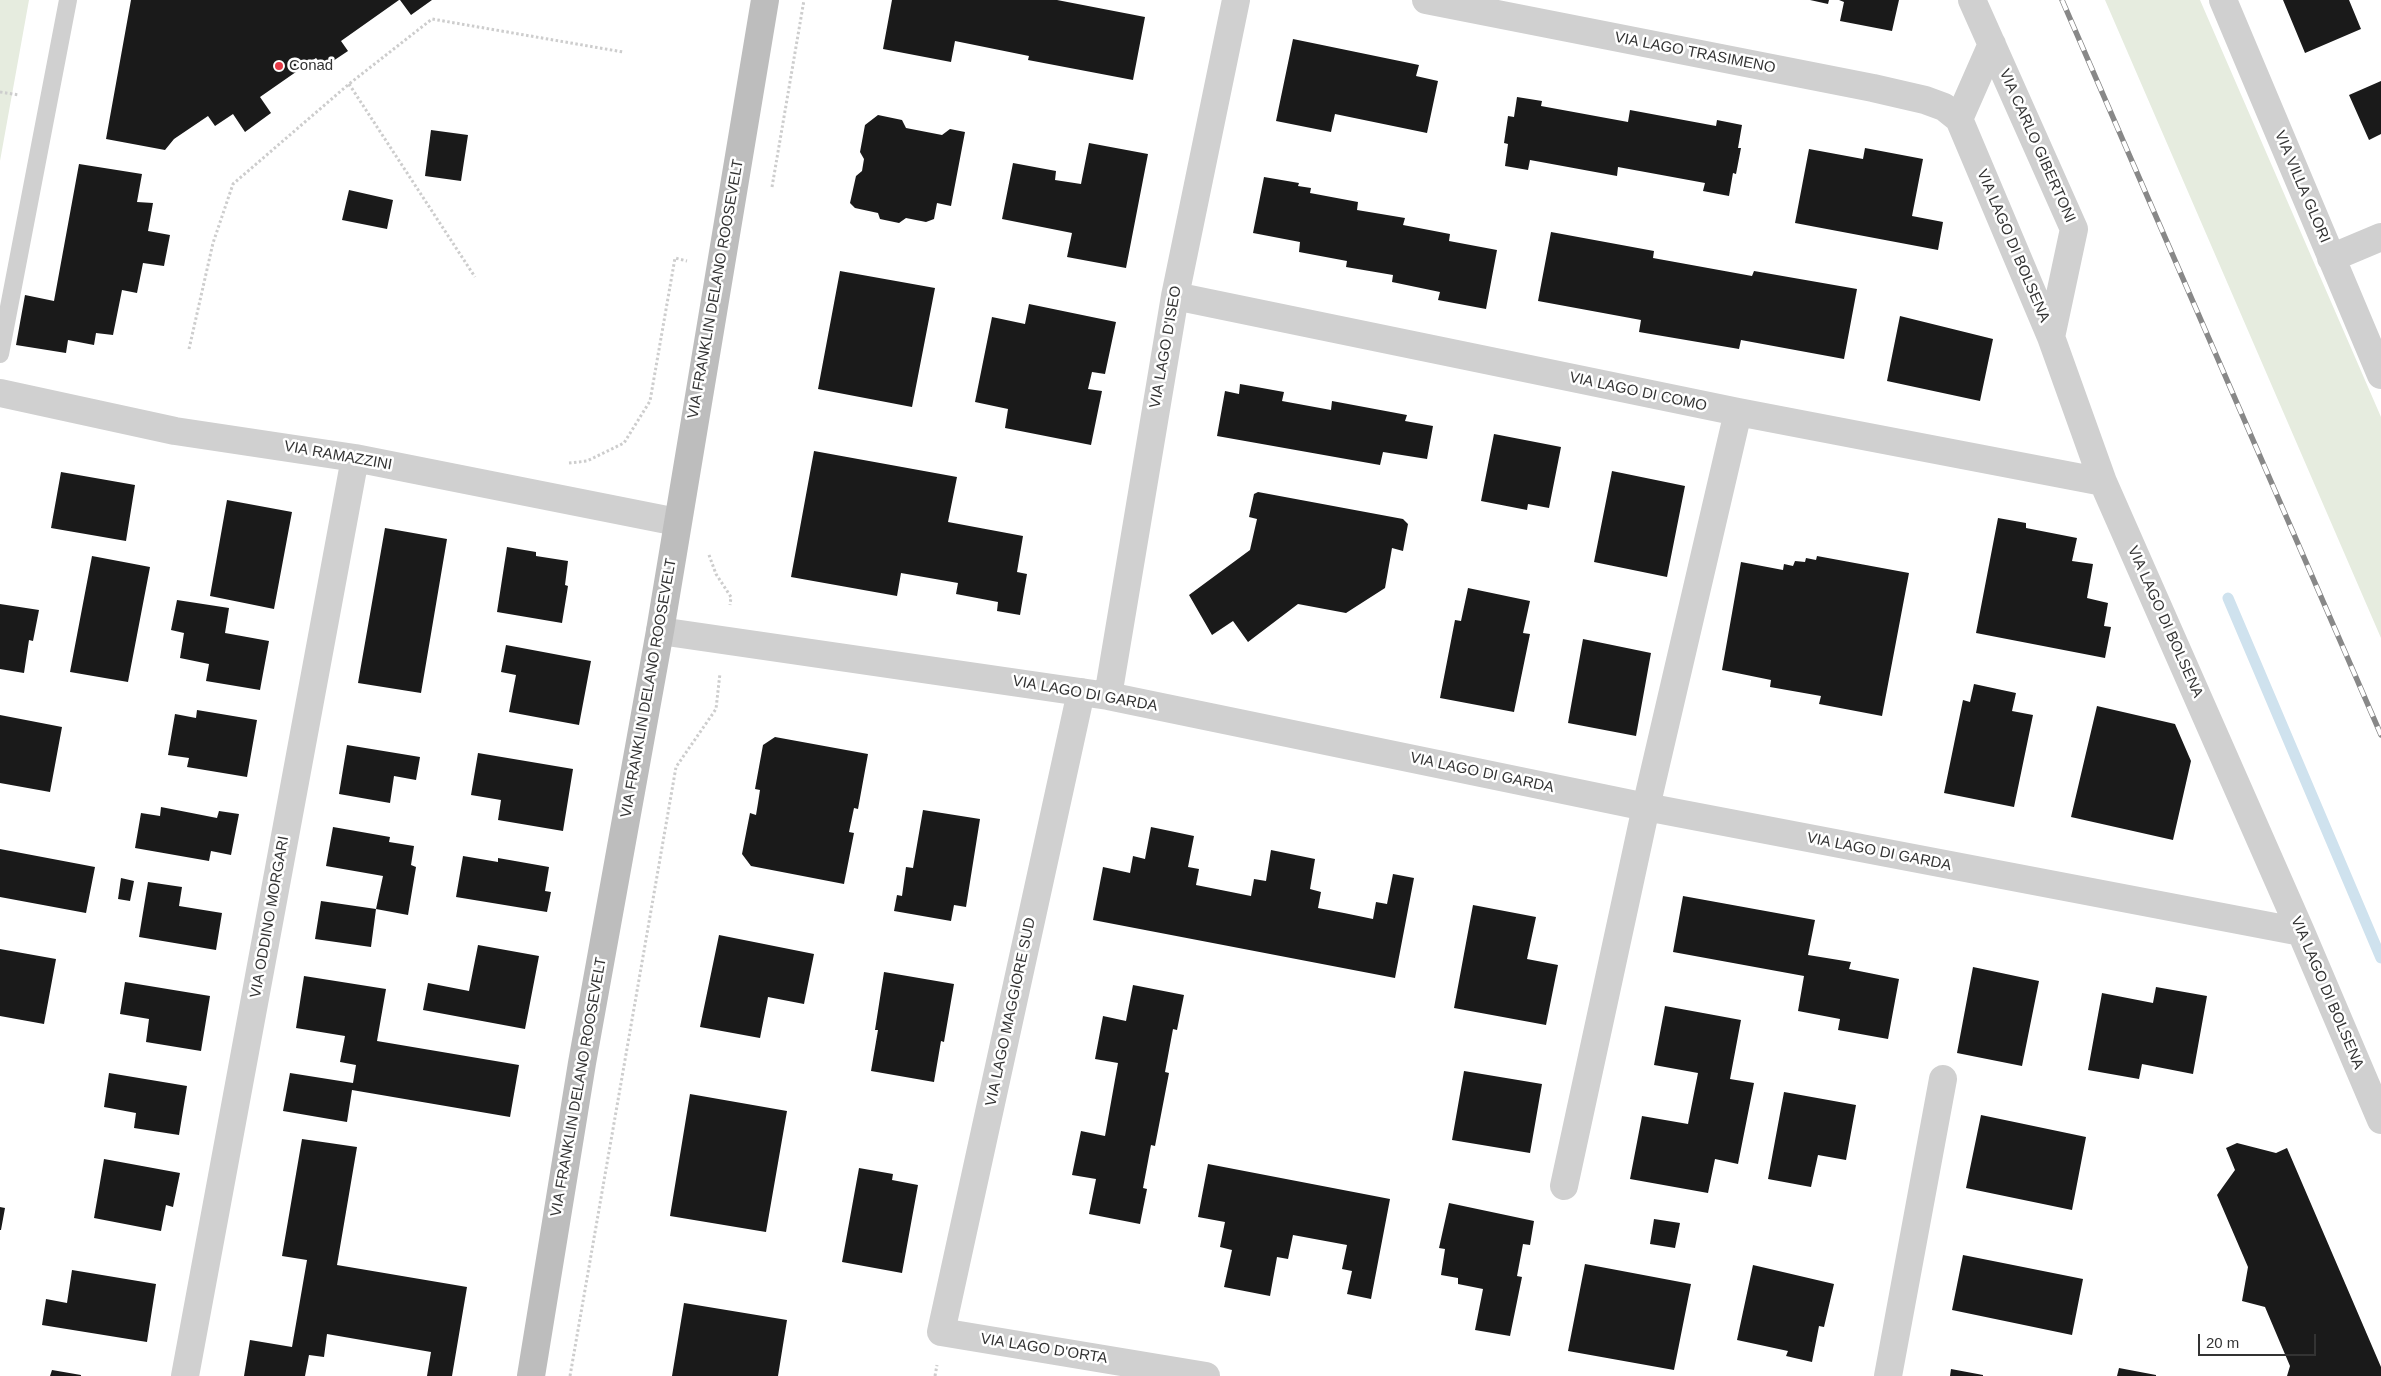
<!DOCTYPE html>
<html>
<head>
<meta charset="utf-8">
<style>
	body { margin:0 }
	#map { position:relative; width:2381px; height:1376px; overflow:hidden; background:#fff; font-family:Helvetica,sans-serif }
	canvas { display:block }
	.scale { position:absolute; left:2198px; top:1334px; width:118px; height:22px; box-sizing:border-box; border:2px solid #333; border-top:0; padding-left:6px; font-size:15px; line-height:18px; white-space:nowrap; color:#333; -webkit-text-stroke:4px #fff; paint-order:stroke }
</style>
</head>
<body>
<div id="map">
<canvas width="2381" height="1376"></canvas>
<div class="scale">20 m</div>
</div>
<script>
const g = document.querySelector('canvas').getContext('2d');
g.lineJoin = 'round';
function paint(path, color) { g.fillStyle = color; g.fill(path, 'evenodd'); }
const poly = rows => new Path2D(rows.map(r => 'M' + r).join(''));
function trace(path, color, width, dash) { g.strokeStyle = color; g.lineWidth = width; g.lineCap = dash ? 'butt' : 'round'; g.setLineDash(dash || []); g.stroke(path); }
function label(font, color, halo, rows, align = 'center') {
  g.font = font + ' Helvetica,sans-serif'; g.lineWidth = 5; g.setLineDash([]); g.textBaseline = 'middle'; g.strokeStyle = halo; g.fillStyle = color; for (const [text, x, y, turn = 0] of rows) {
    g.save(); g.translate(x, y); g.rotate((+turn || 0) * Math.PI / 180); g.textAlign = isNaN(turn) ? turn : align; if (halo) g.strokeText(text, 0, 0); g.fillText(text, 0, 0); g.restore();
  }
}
paint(poly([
	[0,0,29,0,0,161],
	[2105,0,2200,0,2381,417,2381,638]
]), '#e6ecdf');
trace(poly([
	[2228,598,2381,958]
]), '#cfe2ee', 11);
paint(poly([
	[131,0,399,0,341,41,348,51,324,67,316,58,260,97,271,113,245,132,233,114,215,126,208,116,174,139,165,150,106,139],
	[400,0,432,0,411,15],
	[892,0,1057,0,1145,17,1133,80,1028,60,1029,56,955,41,951,62,883,49],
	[1810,0,1829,0,1828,4],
	[1839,0,1899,0,1892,31,1840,21,1844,2],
	[2283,0,2349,0,2361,29,2305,53],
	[1293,39,1419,65,1416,76,1438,81,1427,133,1335,114,1331,132,1276,121],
	[2381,81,2381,134,2369,140,2349,95],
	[1517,97,1542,101,1541,106,1628,122,1630,110,1716,126,1717,120,1742,125,1738,148,1741,148,1736,174,1733,173,1729,196,1703,191,1705,183,1618,167,1617,176,1530,160,1528,170,1505,166,1508,144,1504,143,1508,116,1514,117],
	[878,115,902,120,906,128,942,135,950,129,965,132,951,206,937,203,934,219,926,222,906,218,899,223,880,219,878,213,855,208,850,203,856,176,862,171,864,159,860,152,865,125],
	[431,130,468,135,461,181,425,176],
	[1089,143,1148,154,1126,268,1067,257,1072,233,1002,219,1013,163,1056,171,1055,180,1081,184],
	[1865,148,1923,159,1912,216,1943,222,1938,250,1795,223,1809,149,1863,159],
	[79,164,142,174,137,202,153,203,148,231,170,235,164,266,143,263,137,293,122,290,113,335,96,333,94,345,68,340,66,353,16,345,25,295,54,301],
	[1264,177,1299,183,1298,186,1311,188,1310,193,1358,202,1357,210,1405,218,1403,225,1450,234,1449,241,1497,250,1486,309,1438,300,1440,292,1392,282,1393,275,1346,267,1347,261,1299,252,1300,242,1253,233],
	[349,190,393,200,387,229,342,220],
	[1551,232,1654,251,1653,258,1752,276,1754,271,1857,289,1844,359,1741,340,1739,349,1639,332,1641,320,1538,301],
	[840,271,935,288,912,407,818,389],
	[1029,304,1116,322,1105,374,1092,372,1088,389,1102,391,1091,445,1005,428,1008,409,975,402,992,317,1025,324],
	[1900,316,1993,339,1980,401,1887,381],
	[1240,384,1284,392,1282,401,1331,410,1332,401,1407,415,1405,421,1433,426,1427,459,1383,452,1380,465,1217,436,1225,391,1239,394],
	[1494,434,1561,447,1549,508,1528,504,1527,510,1481,501],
	[814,451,957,477,948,522,1023,536,1017,572,1027,574,1020,615,997,611,998,602,956,594,958,583,901,573,897,596,791,577],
	[1612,471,1685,486,1667,577,1594,562],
	[61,472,135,485,126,541,51,528],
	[1258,492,1403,519,1408,524,1403,551,1392,548,1385,588,1346,613,1298,604,1248,642,1233,621,1212,635,1189,595,1250,550,1257,519,1249,517,1254,494],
	[227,500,292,512,274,609,210,596],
	[1998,518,2026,523,2026,528,2077,538,2072,561,2093,564,2087,598,2108,603,2104,626,2111,627,2105,658,1976,633],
	[385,528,447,539,421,693,358,683],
	[507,547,536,552,536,556,568,561,565,585,568,586,562,623,497,612],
	[92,556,150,567,128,682,70,672],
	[1817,556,1909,573,1882,716,1819,704,1821,696,1770,687,1771,680,1722,670,1741,562,1783,570,1784,564,1793,566,1795,561,1805,562,1806,558,1816,560],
	[1468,588,1530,601,1523,633,1530,634,1514,712,1440,698,1455,620,1461,621],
	[177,600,229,608,225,633,269,641,260,690,206,681,209,664,180,658,184,633,171,630],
	[0,604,39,610,33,641,29,640,24,673,0,669],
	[1583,639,1651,653,1636,736,1568,723],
	[506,645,591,661,579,725,509,712,516,675,501,672],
	[1974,684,2016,693,2012,711,2033,715,2014,807,1944,793,1963,700,1970,702],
	[2097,706,2175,724,2191,761,2173,840,2071,817],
	[197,710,257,720,247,777,187,767,189,758,168,755,175,714,196,718],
	[0,715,62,727,50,792,0,783],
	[775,737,868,754,858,809,854,808,849,832,854,833,844,884,751,866,742,854,750,813,756,815,758,803,760,790,755,789,763,745],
	[347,745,420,757,416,780,394,776,390,803,339,794],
	[478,753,573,769,563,831,498,820,501,800,471,795],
	[161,807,217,818,219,811,239,814,231,855,211,851,209,861,135,848,141,813,160,816],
	[923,810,980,819,966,907,954,905,951,921,894,911,897,895,902,896,906,867,913,868],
	[333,827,390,837,389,842,414,846,411,865,416,867,408,915,376,909,383,876,326,866],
	[1151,827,1194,836,1188,867,1199,869,1196,885,1251,896,1254,879,1266,881,1271,850,1315,859,1310,889,1321,892,1318,908,1344,913,1373,919,1376,902,1387,904,1393,874,1414,878,1395,978,1093,920,1103,867,1130,873,1133,856,1145,859],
	[0,849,95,867,86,913,0,897],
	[463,856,498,862,498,858,549,867,545,891,551,892,547,912,456,897],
	[121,878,134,881,130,901,118,899],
	[148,882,182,887,179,906,222,913,216,950,139,937],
	[1683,896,1815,920,1808,955,1851,962,1849,969,1899,979,1888,1039,1838,1030,1840,1019,1798,1011,1804,976,1673,952],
	[321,901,376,909,371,947,315,939],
	[1473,905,1536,917,1527,959,1558,965,1546,1025,1454,1008],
	[719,935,814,954,804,1004,768,997,760,1038,700,1027],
	[478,945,539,956,525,1029,423,1010,428,983,469,991],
	[0,949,56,959,44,1024,0,1016],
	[1973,967,2039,981,2022,1066,1957,1053],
	[884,972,954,984,944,1042,941,1041,934,1082,871,1071,878,1030,875,1030],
	[304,976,386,989,377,1041,519,1065,510,1117,352,1090,347,1122,283,1111,290,1073,353,1083,356,1065,340,1062,345,1036,296,1028],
	[125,982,210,996,201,1051,146,1042,149,1019,120,1014],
	[1133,985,1184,995,1177,1030,1173,1029,1165,1072,1169,1073,1155,1146,1151,1145,1143,1188,1147,1189,1140,1224,1089,1214,1096,1179,1072,1175,1081,1131,1105,1136,1118,1063,1095,1059,1103,1016,1126,1021],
	[2156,987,2207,996,2193,1074,2142,1064,2139,1079,2088,1070,2102,993,2153,1003],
	[1665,1006,1741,1020,1730,1079,1754,1083,1738,1164,1715,1159,1708,1193,1630,1179,1642,1116,1688,1124,1698,1073,1654,1065],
	[1464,1071,1542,1084,1530,1153,1452,1140],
	[109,1073,187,1086,179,1135,134,1128,136,1113,104,1107],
	[1784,1092,1856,1105,1846,1160,1818,1155,1811,1187,1768,1179],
	[690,1094,787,1111,766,1232,670,1216],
	[1981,1115,2086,1137,2072,1210,1966,1188],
	[302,1139,357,1147,337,1265,467,1287,452,1376,427,1376,431,1352,327,1334,324,1357,309,1355,305,1376,244,1376,250,1340,292,1347,307,1260,282,1256],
	[2237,1143,2276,1153,2287,1148,2381,1367,2381,1376,2287,1376,2290,1366,2265,1307,2242,1301,2248,1267,2217,1195,2235,1170,2226,1148],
	[104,1159,180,1173,173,1207,166,1205,161,1231,94,1218],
	[1208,1164,1390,1199,1371,1299,1347,1294,1352,1271,1342,1269,1347,1245,1293,1235,1288,1259,1277,1257,1270,1296,1224,1287,1232,1250,1220,1247,1225,1222,1198,1217],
	[859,1168,893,1174,892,1180,918,1185,902,1273,842,1262],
	[1449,1203,1534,1221,1530,1245,1523,1244,1517,1276,1522,1277,1510,1336,1475,1330,1483,1289,1458,1284,1458,1278,1441,1275,1445,1249,1439,1248],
	[0,1207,5,1208,1,1230,0,1230],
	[1654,1219,1680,1223,1675,1248,1650,1244],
	[1963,1255,2083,1279,2072,1335,1952,1310],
	[1585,1264,1691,1284,1674,1370,1568,1351],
	[1753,1265,1834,1284,1824,1327,1819,1326,1812,1362,1786,1356,1788,1351,1737,1340],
	[72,1270,156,1284,147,1342,42,1325,46,1299,67,1303],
	[684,1303,787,1320,778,1376,672,1376],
	[2119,1368,2156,1375,2156,1376,2117,1376],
	[1951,1369,1983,1375,1983,1376,1950,1376],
	[52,1370,81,1375,81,1376,50,1376]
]), '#1a1a1a');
trace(poly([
	[349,84,475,277],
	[0,92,19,95],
	[772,187,804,0],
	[189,349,213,243,233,184,349,84,432,19,623,52],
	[569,463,587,461,624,443,650,401,675,258,687,261],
	[709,555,716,574,731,597,730,605],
	[570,1376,676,767,716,709,720,673],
	[935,1376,937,1365]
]), '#cdcdcd', 3, [2.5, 2.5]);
trace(poly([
	[0,354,68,0]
]), '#d0d0d0', 18);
trace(poly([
	[1426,0,1873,88,1925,100,1944,107,1959,119,2051,337,2103,482,2301,932,2381,1120],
	[1972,0,2074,229,2051,337],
	[2223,0,2381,375],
	[1959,119,1992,44],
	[2331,258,2381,237],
	[1175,296,1738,412,2103,482],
	[0,393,175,431,355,458,677,522],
	[660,631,1108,696,1646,807,2301,932],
	[1081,692,941,1332,1206,1376],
	[1108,696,1175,296,1236,0],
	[1564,1186,1646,807,1738,412],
	[185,1376,355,458],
	[1888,1376,1943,1079]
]), '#d0d0d0', 28);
trace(poly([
	[531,1376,582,1063,660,631,765,0]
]), '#bdbdbd', 28);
const rail = poly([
	[2062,0,2381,735]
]);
trace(rail, '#888', 5.5);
trace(rail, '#fff', 4, [11]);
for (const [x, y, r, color] of [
	[279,66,5,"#e63946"]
]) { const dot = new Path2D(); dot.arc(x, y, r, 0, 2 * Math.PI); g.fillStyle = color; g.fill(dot); trace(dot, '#fff', 2); }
label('15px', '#333', '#fff', [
	["VIA LAGO TRASIMENO",1695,53,11],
	["VIA CARLO GIBERTONI",2037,146,66],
	["VIA VILLA GLORI",2302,187,67],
	["VIA LAGO DI BOLSENA",2013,246,67],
	["VIA FRANKLIN DELANO ROOSEVELT",716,289,-80],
	["VIA LAGO D'ISEO",1166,347,-80],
	["VIA LAGO DI COMO",1638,392,12],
	["VIA RAMAZZINI",338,456,10],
	["VIA LAGO DI BOLSENA",2165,622,66],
	["VIA FRANKLIN DELANO ROOSEVELT",649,688,-80],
	["VIA LAGO DI GARDA",1085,694,10],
	["VIA LAGO DI GARDA",1482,773,12],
	["VIA LAGO DI GARDA",1879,852,11],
	["VIA ODDINO MORGARI",270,917,-80],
	["VIA LAGO DI BOLSENA",2327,993,67],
	["VIA LAGO MAGGIORE SUD",1011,1012,-78],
	["VIA FRANKLIN DELANO ROOSEVELT",579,1087,-80],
	["VIA LAGO D'ORTA",1044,1349,9]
]);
label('15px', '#333', '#fff', [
	["Conad",289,66]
], 'left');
</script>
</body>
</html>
